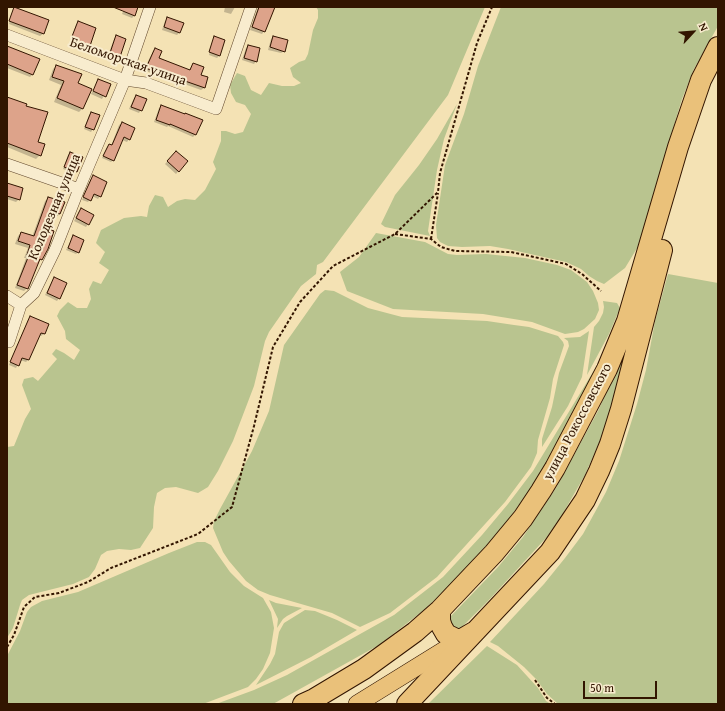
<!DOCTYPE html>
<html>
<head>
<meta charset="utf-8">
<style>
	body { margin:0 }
	#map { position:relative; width:725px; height:711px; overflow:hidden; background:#f4e2b4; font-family:"Gentium Book Plus",serif }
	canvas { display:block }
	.frame { position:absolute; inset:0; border:8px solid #321500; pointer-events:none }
	.north { position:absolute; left:673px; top:12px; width:40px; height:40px; -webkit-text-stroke:3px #f8ecce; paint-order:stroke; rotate:64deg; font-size:11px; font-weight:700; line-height:16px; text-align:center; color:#321500 }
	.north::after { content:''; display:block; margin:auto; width:14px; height:18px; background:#321500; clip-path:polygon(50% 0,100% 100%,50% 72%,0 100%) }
	.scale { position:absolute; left:583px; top:681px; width:74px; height:18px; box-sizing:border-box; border:2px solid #321500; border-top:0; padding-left:5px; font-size:12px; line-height:14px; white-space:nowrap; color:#321500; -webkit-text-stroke:3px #f8ecce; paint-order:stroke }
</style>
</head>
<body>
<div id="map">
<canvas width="725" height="711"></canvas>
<div class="frame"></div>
<div class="north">N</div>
<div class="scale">50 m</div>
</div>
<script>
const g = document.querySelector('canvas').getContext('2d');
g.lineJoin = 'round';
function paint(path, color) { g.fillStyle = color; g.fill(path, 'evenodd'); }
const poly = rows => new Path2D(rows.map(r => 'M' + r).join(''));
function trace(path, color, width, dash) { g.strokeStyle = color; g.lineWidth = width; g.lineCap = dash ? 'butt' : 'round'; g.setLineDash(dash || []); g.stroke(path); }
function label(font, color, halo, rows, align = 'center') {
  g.font = font + ' "Gentium Book Plus",serif'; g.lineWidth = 4; g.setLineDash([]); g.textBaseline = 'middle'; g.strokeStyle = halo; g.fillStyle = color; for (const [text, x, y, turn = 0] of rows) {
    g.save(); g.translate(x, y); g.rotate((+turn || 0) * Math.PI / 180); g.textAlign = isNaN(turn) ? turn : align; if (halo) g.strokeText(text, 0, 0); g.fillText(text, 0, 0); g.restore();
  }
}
paint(poly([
	[316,7,485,7,448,95,323,262,317,265,316,274,301,286,269,332,265,341,254,386,233,441,218,471,208,487,198,493,176,487,165,488,157,493,154,507,153,528,140,548,131,550,119,549,107,551,101,555,95,569,89,577,73,584,29,595,22,600,20,605,13,628,7,638,7,447,14,446,25,419,31,409,22,385,24,379,33,377,38,381,57,359,52,354,56,349,64,353,74,360,80,350,66,339,65,331,57,316,60,310,68,302,77,308,87,308,91,299,89,289,93,281,101,284,109,270,99,263,105,252,96,243,101,230,124,218,141,216,147,217,149,206,155,195,163,197,168,207,177,201,185,199,195,200,205,190,216,169,213,162,221,141,221,131,226,131,235,134,243,132,251,114,245,105,236,102,231,93,230,85,237,73,245,76,251,90,261,95,269,83,282,86,294,86,301,83,293,77,290,68,299,62,305,60,308,54,313,30,318,18,318,10],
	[501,7,718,7,718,26,694,69,682,99,653,195,642,240,625,268,604,284,597,281,589,276,581,269,566,262,508,249,490,246,462,247,448,246,440,242,437,238,436,225,445,165,464,114,478,66],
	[457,104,444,139,437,170,428,231,430,236,385,227,381,224,395,195,419,165,437,139],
	[376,233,425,242,448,254,457,255,486,254,525,258,557,265,571,270,587,282,593,291,598,303,599,310,595,319,584,329,578,332,565,334,532,322,483,314,393,309,347,291,340,272,359,257],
	[668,274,718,283,718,704,558,704,547,694,536,679,524,667,498,646,490,642,544,584,565,558,583,534,606,492,619,461,637,404,646,370,655,321],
	[325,290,334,291,368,308,402,317,487,321,514,325,529,327,558,336,563,342,564,345,553,379,550,398,538,440,537,453,531,467,505,502,437,577,390,613,360,627,332,613,270,595,258,590,246,581,229,561,223,552,213,528,214,521,220,509,252,451,269,411,284,345,320,294],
	[603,301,617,303,620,308,609,334,587,375,593,334,594,327,599,321,603,313,604,307],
	[589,331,582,377,568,406,542,447,542,439,552,407,559,373,569,346,568,341,564,338,580,337],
	[613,339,546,465,529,491,508,520,464,572,424,610,379,645,273,704,216,704,254,690,287,675,394,615,443,577,482,535,508,504,533,471],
	[628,345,608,422,585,475,562,515,546,538,488,601,461,628,455,630,451,630,450,617,498,567,523,537,556,488,598,411],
	[197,542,205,542,211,545,230,572,244,586,263,598,271,612,274,628,270,653,263,669,256,679,248,687,203,704,7,704,7,656,20,631,27,612,31,607,42,601,78,592,169,553],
	[269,600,276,603,302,608,287,616,283,619,277,628,278,619],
	[305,610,315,611,337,620,357,630,311,657,256,685,270,664,275,654,279,632,284,623],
	[487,646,517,665,538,688,546,701,551,704,428,704]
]), '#b9c48f');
paint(poly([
	[125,7,137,7,134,16,132,18,122,14],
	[225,7,235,7,231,14,224,12],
	[258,7,274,7,264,31,262,34,250,30],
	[14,8,43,34,40,36,9,24],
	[168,18,182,24,179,33,177,35,162,30,165,21],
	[78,22,95,29,89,46,87,48,70,42,76,25],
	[116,36,118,59,116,61,107,58,114,39],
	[214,37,220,55,217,58,209,55],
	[273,37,284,51,281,53,268,50,271,39],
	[248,46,256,61,254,64,242,60,246,48],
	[7,47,38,60,32,75,30,77,7,68],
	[155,49,158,59,189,70,193,64,200,76,207,78,204,88,201,90,159,75,158,76,144,70,153,51],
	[56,66,77,84,82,109,79,112,54,102,61,85,49,80,53,69],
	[99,80,110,84,102,99,91,94],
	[136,96,146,100,139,113,129,109,134,98],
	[7,98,25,106,40,155,36,159,7,147],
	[162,106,201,120,195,135,193,137,168,126,167,127,154,122,159,108],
	[91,113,93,129,91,132,84,129,89,115],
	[122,123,129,139,127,142,122,140,113,160,111,162,102,158,107,147,109,145,111,146,119,125],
	[176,152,187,161,176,174,165,164],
	[70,153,76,171,74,173,63,169,68,155],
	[93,176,100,196,98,199,92,196,88,202,82,200,91,179],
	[7,184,19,199,16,202,7,199],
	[49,198,60,214,56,217,52,215,48,230,41,259,38,263,27,288,24,291,15,288,26,258,24,258,28,248,15,244,18,236,21,233,32,237,45,201],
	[81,210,93,216,86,227,74,221],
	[74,236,78,252,76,254,66,250],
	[54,278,59,298,57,301,45,295],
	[30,318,44,334,41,336,39,335,28,360,26,362,20,360,16,368,9,365,28,320]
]), '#0003');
const building = poly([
	[14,7,49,20,44,34,9,21,14,7],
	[113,7,138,7,135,16,113,7],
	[259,7,275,7,265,32,252,27,259,7],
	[167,17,184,23,180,33,164,27,167,17],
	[78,21,96,28,90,46,71,39,78,21],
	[116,35,126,39,119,60,109,56,116,35],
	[214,36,225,40,220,56,209,52,214,36],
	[273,36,288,40,285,52,270,47,273,36],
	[248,45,260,48,257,62,244,58,248,45],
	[7,46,40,59,33,75,7,64,7,46],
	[155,48,162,51,159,58,190,70,193,63,204,67,201,75,208,77,205,88,162,73,161,75,146,68,155,48],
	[56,65,82,74,78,83,92,89,83,109,57,98,64,81,52,77,56,65],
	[98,79,111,84,106,97,93,91,98,79],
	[136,95,147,99,142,111,131,107,136,95],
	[7,97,27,104,26,106,48,112,38,142,45,144,41,156,7,143,7,97],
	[161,105,185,114,185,113,203,120,196,135,170,124,170,125,156,120,161,105],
	[91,112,100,115,94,130,85,127,91,112],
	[122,122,135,128,130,140,124,137,114,161,103,156,109,144,112,145,122,122],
	[176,151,188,161,179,172,167,161,176,151],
	[70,152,83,157,77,172,64,167,70,152],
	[93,175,107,182,101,197,94,194,91,201,83,197,93,175],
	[7,183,23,188,20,200,7,196,7,183],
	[48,197,65,202,60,214,55,212,49,229,54,231,48,249,42,260,40,259,28,289,17,285,29,255,27,255,30,245,18,241,21,232,34,236,48,197],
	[81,208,94,215,89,225,76,218,81,208],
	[73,235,84,240,79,253,68,248,73,235],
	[54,277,67,283,60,299,47,293,54,277],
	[30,316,49,324,45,334,41,333,29,360,22,358,19,366,10,362,30,316]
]);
paint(building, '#dda38a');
trace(building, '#321500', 1);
const street = poly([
	[7,35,125,80,146,83,216,109,251,7],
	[7,164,79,189],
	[7,296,21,305],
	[9,342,21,305,34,293,55,250,79,189,125,80,150,7]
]);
const primary = poly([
	[357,704,462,639]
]);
const highway = poly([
	[440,610,440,621,442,627,446,634,456,639,462,639,474,632],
	[303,704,314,699,364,669,415,632,440,610,494,553,523,518,541,491,555,468,607,369,627,321,678,147,701,80,718,47],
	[407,704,550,552,585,500,599,471,610,444,621,409,662,250]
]);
trace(street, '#62482d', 12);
trace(primary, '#321500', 18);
trace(highway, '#321500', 22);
trace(poly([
	[395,234,431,239,441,247,455,251,511,252,566,264,582,274,601,291],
	[431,239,438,193],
	[7,647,14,635,24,607,35,597,59,593,88,582,111,568,198,534,232,507,254,426,273,347,300,302,333,266,395,234,438,192,440,173,477,43,492,7],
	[535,680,547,698,555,704]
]), '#321500', 2, [3, 2]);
trace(street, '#f8ecce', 11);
trace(primary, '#eac17a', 17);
trace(highway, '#eac17a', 20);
label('14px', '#321500', '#f8ecce', [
	["Беломорская улица",128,62,19],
	["Колодезная улица",55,207,-67],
	["улица Рокоссовского",578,422,-62]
]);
</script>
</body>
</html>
